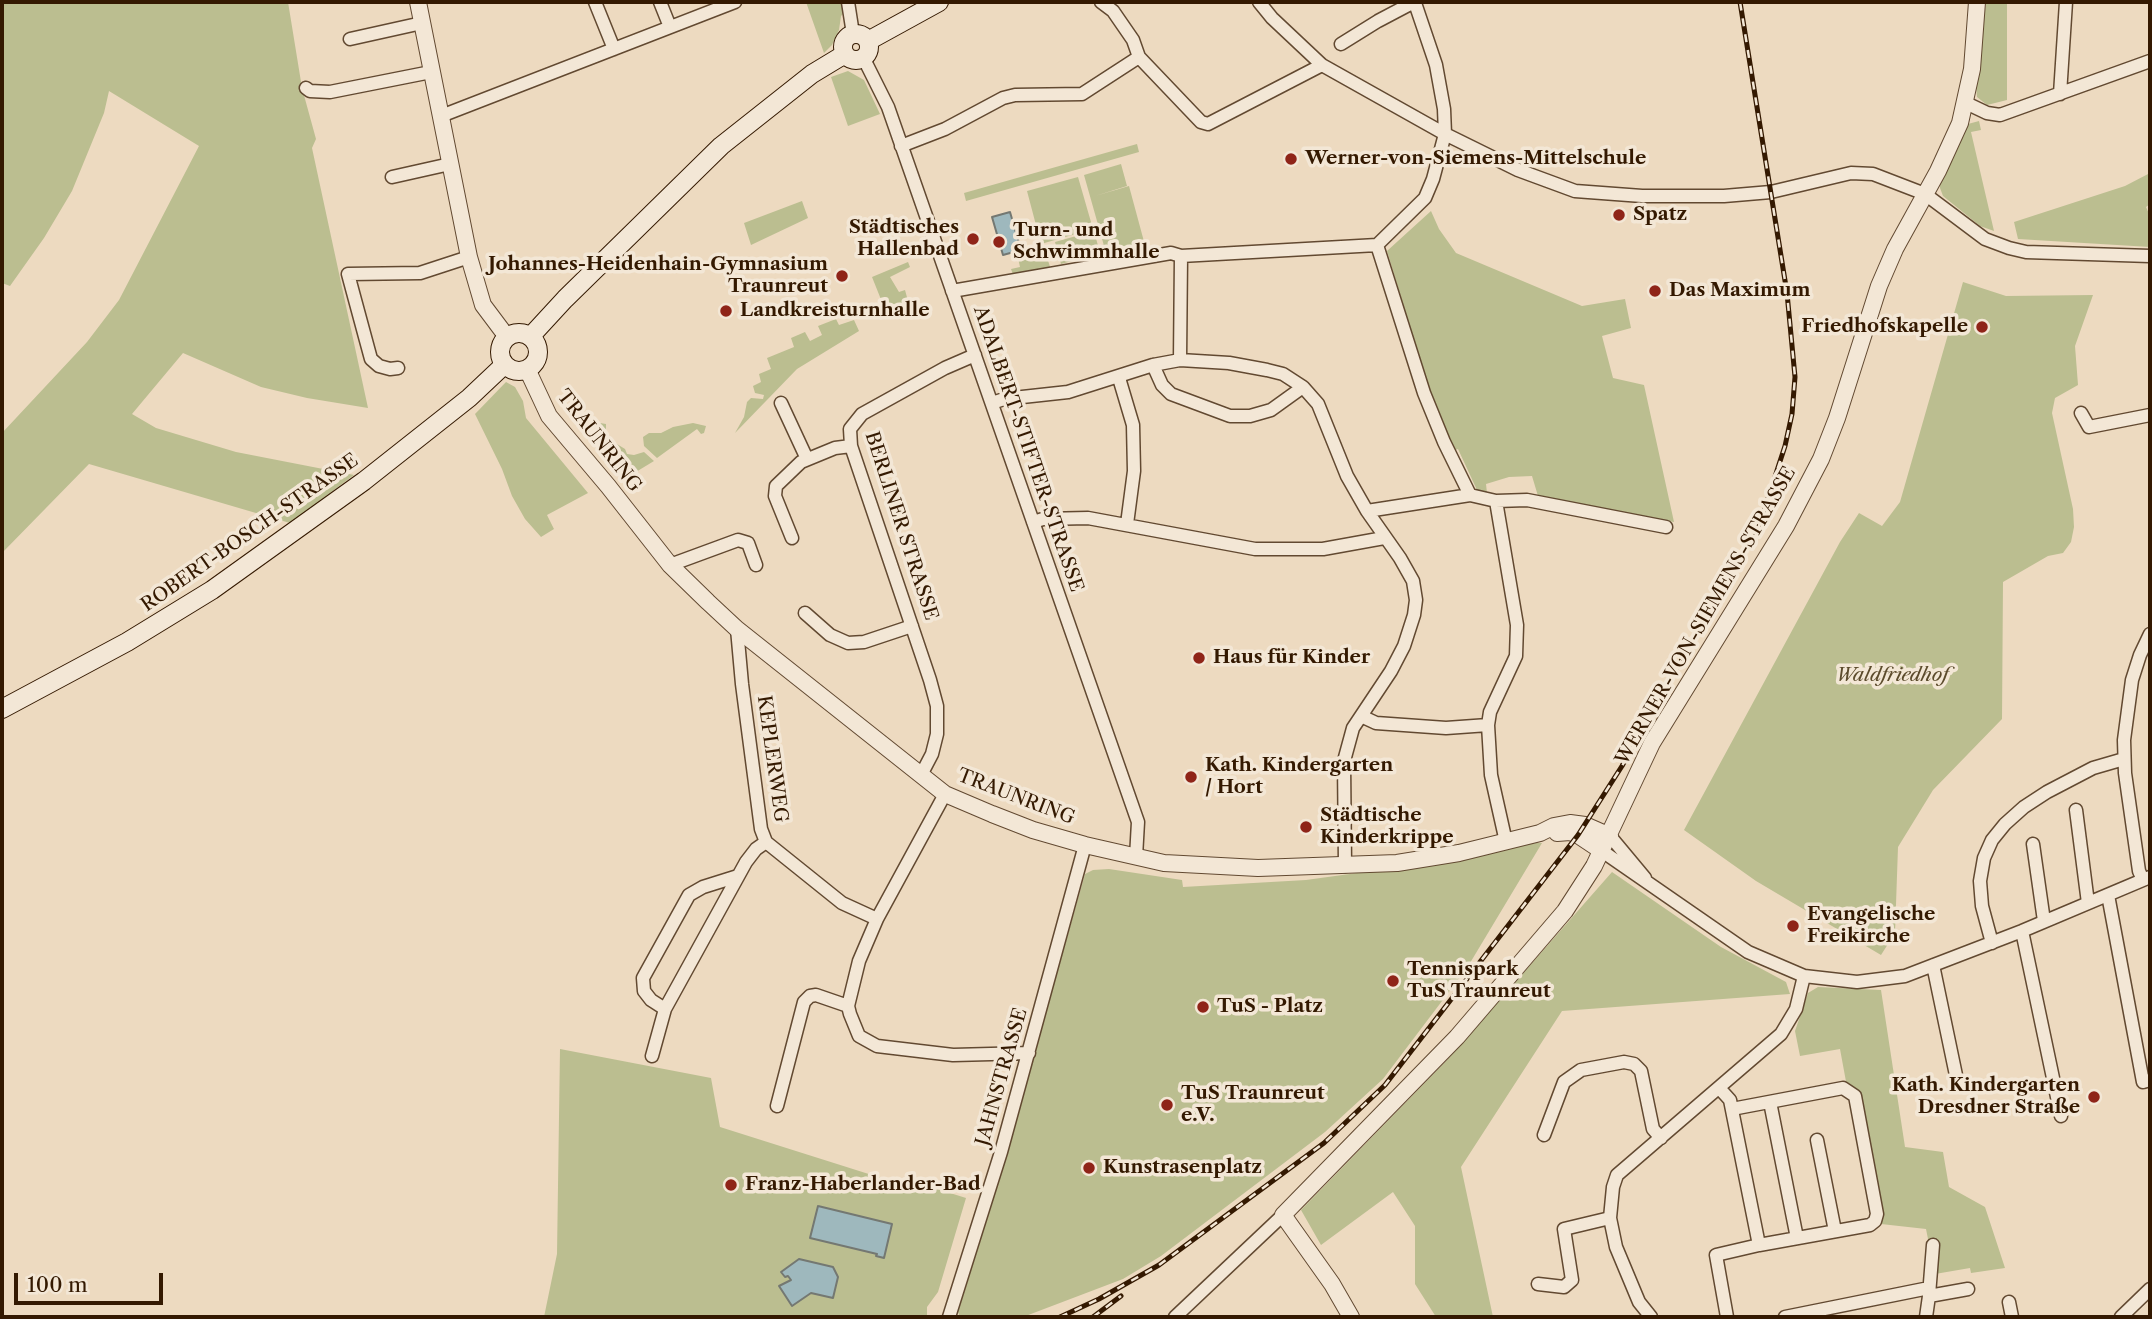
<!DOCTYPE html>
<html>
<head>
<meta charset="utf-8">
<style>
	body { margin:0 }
	#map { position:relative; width:2152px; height:1319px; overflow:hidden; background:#eddac0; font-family:"Libre Caslon Text",serif }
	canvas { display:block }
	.frame { position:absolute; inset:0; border:4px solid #341901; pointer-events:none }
	.scale { position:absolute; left:14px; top:1273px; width:149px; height:32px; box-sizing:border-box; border:4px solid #341901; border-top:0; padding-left:9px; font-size:21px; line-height:24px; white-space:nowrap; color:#341901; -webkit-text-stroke:5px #f3e7d6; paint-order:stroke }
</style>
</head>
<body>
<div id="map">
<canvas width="2152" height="1319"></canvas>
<div class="frame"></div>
<div class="scale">100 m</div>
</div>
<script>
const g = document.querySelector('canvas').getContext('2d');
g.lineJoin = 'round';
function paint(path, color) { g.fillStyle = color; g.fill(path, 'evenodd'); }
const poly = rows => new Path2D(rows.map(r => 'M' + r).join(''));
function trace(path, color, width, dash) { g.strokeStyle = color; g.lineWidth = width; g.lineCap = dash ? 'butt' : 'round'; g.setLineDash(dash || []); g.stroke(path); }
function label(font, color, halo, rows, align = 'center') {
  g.font = font + ' "Libre Caslon Text",serif'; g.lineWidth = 7; g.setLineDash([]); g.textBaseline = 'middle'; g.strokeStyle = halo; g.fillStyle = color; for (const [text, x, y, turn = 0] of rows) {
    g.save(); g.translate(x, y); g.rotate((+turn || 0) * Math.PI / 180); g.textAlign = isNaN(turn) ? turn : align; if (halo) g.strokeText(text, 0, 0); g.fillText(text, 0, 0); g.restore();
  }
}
paint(poly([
	[2,2,288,2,302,88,316,139,312,148,368,408,307,398,261,387,183,353,132,414,156,428,236,452,354,475,290,523,89,464,2,553,2,433,87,342,119,300,199,146,109,91,104,113,72,191,44,238,10,286,2,283],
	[806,2,841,2,843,14,841,16,839,30,832,45,824,53],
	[1986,2,2007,2,2007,100,1987,105,1977,97,1976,86],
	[848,71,864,80,880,114,848,126,831,77],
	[1979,121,1981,130,1971,132,1994,231,1980,226,1943,196,1940,188,1940,182,1968,124],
	[1137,144,1139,152,966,201,964,193],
	[1121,164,1127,186,1095,196,1129,186,1146,249,1108,260,1084,175],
	[2150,173,2150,204,2146,207,2150,216,2150,247,2018,239,2014,222,2125,186],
	[1078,177,1093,229,1041,244,1027,191],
	[802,201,808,218,751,245,744,223],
	[1431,211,1439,229,1456,253,1582,306,1625,299,1631,328,1602,336,1613,378,1644,385,1674,522,1538,496,1532,476,1509,477,1486,484,1487,493,1477,490,1458,449,1453,451,1435,410,1387,251],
	[1094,231,1100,253,1061,264,1055,242],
	[1045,251,1051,270,1014,277,1011,269,1020,267,1018,258],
	[908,262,910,267,890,277,899,292,905,290,908,301,886,312,872,277],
	[1963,282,2006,296,2093,295,2075,346,2078,385,2055,398,2052,413,2073,509,2074,527,2071,542,2063,553,2048,556,2003,582,2002,719,1933,790,1898,847,1895,933,1881,955,1756,881,1684,830,1840,542,1859,513,1882,526,1900,502],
	[836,319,839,325,854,320,859,331,797,369,735,433,744,417,747,402,751,398,763,399,764,395,755,393,753,386,761,382,759,374,771,369,767,358,794,347,791,338,805,332,810,341,822,335,818,326],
	[506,382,515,387,523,401,526,418,588,493,547,515,554,529,541,537,525,519,512,496,502,469,475,414],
	[600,423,606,424,606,433,612,441,625,449,627,454,634,455,644,452,654,461,626,478,630,486,627,487,624,485,617,473,620,461,619,453,595,425],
	[693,423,706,426,704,433,701,434,697,429,657,458,644,446,643,437,649,433,661,433,673,427],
	[1536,843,1542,843,1467,968,1383,1079,1325,1132,1161,1256,1123,1279,1023,1317,960,1317,958,1312,994,1196,1085,874,1093,870,1109,869,1182,880,1183,887,1306,880,1451,860],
	[1612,872,1721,947,1786,982,1790,994,1562,1011,1461,1167,1493,1317,1436,1317,1415,1284,1415,1226,1393,1192,1321,1245,1301,1210,1446,1061],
	[1818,987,1881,990,1905,1147,1943,1152,1949,1187,1985,1207,2005,1268,1971,1273,1970,1268,1935,1274,1926,1229,1881,1224,1857,1096,1847,1087,1840,1049,1800,1056,1795,1031,1808,993],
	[560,1049,711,1078,720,1127,913,1188,915,1182,966,1198,938,1292,927,1307,927,1317,544,1317,557,1254]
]), '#bbbe90');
const water = poly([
	[1010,212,1021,250,1003,255,992,217,1010,212],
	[818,1206,892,1224,884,1258,876,1256,877,1254,810,1238,818,1206],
	[799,1259,833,1267,838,1277,833,1298,811,1293,792,1306,779,1286,791,1280,788,1276,785,1277,781,1272,799,1259]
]);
paint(water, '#9eb8bd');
trace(water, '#747872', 2);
const minor = poly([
	[595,2,614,49],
	[660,2,670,27],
	[848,2,853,34],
	[1101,2,1113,11,1133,40,1139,57,1201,122,1208,124,1322,65],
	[1259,2,1272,18,1322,65,1445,134,1518,170,1575,191,1642,196,1724,196,1771,192,1851,173,1873,174,1925,194,1985,239,2009,248,2026,252,2150,256],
	[350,39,422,23],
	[1341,44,1378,21,1414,2],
	[864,59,888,107,1138,822,1136,857],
	[306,88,310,91,330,92,431,72],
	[2060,94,2066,2],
	[1966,103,1987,113,2000,115,2150,61],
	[441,116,735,2],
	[901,146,945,129,1003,98,1015,95,1082,94,1139,57],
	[392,177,450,164],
	[1377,245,1424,393,1444,442,1470,495,1496,501,1517,625,1516,656,1490,712,1488,725,1491,775,1506,842],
	[952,291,1171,253,1181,256,1377,245,1425,198,1433,179,1445,134,1444,109,1436,65,1415,3],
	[1180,360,1181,256],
	[398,368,390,369,379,366,371,359,348,274,420,273,469,257],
	[1119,378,1133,425,1134,471,1127,524],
	[1303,387,1318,404,1347,476,1367,511,1400,558,1413,581,1416,600,1414,615,1404,646,1391,671,1353,728,1344,761,1345,866],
	[781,403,807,459],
	[992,403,1004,399,1068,392,1153,365,1180,360,1229,363,1267,370,1283,374,1303,387,1271,410,1250,416,1230,416,1171,394,1162,385,1153,365],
	[2081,413,2089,427,2150,415],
	[1496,501,1527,500,1666,527],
	[1367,511,1470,495],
	[1033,522,1043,519,1088,518,1255,549,1323,549,1384,538],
	[792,538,775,496,776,486,801,462,835,448,851,446],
	[670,565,738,540,748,543,756,565],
	[805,613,830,635,848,643,864,642,912,626],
	[737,629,742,684,761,829,766,842,842,903,877,919],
	[1361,716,1376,723,1446,728,1488,725],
	[921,775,932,754,937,734,937,706,930,680,851,446,850,429,862,414,945,368,975,355],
	[945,794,877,919,859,961,848,1006,850,1014,859,1036,877,1046,953,1055,1029,1053],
	[2076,810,2088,903],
	[1610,836,1645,878],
	[2033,844,2044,921],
	[1602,851,1748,952,1804,976,1857,982,1905,976,2022,931,2150,877],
	[2143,880,2139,871,2125,773,2124,740,2132,680,2140,655,2150,634],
	[2108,895,2143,1082,2150,1080],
	[2022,931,2061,1116],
	[1992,943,1982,906,1980,881,1984,858,1992,840,2005,824,2024,807,2047,792,2093,768,2124,759],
	[1933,965,1957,1080],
	[665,1009,651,1000,644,991,643,978,689,895,703,887,738,876],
	[652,1056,665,1009,746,862,756,849,766,842],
	[1720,1089,1730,1100,1759,1245,1716,1255,1727,1317],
	[1770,1102,1797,1238],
	[777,1106,804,1002,810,996,816,995,848,1006],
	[1732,1109,1843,1088,1855,1096,1877,1214,1875,1221,1870,1225,1759,1245],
	[1544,1135,1564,1082,1581,1070,1624,1062,1634,1064,1641,1071,1653,1129,1661,1138],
	[1817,1140,1835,1231],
	[1538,1284,1564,1287,1572,1280,1564,1229,1610,1218],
	[1929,1295,1933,1245],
	[2009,1302,2012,1317],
	[949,1317,1001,1152,1085,845],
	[1175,1317,1283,1215],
	[1651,1317,1639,1302,1616,1247,1610,1218,1613,1187,1617,1175,1781,1034,1796,1009,1804,976],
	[1785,1317,1929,1288],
	[1926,1317,1929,1296,1968,1289],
	[2121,1317,2150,1289]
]);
const tertiary = poly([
	[418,2,469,257,483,305,507,337],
	[527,369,549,416,608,486,670,565,708,602,737,629,945,794,992,814,1033,830,1085,845,1164,863,1258,868,1397,863,1459,853,1540,833,1554,826,1570,823,1585,825,1610,836],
	[1557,833,1570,832,1578,835,1602,851],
	[1351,1317,1332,1284,1283,1215,1457,1037,1565,911,1594,866,1652,743,1786,526,1821,459,1837,418,1879,286,1895,249,1938,171,1960,123,1972,69,1977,2]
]);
const secondary = poly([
	'843 47a13 13 0 1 1 26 0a13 13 0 1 1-26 0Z',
	[868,41,939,2],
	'500 352a19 19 0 1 1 38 0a19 19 0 1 1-38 0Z',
	[530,337,565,299,721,146,812,74,845,54],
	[2,709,127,642,212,590,364,481,469,398,504,365]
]);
trace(minor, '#624931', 15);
trace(tertiary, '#624931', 18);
trace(secondary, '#341901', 20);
trace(minor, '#f3e7d6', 12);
trace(tertiary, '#f3e7d6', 16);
trace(secondary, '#f3e7d6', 18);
const rail = poly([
	[1060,1317,1099,1299,1159,1265,1324,1143,1385,1085,1578,835,1622,766,1661,695,1757,532,1785,446,1792,414,1795,377,1787,293,1740,2],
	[1093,1317,1121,1296]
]);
trace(rail, '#341901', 5);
trace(rail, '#f3e7d6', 2.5, [8]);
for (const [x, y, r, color] of [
	[1291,159,7,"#8f2418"],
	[1619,215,7,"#8f2418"],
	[973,239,7,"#8f2418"],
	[999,242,7,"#8f2418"],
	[842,276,7,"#8f2418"],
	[1655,291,7,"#8f2418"],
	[726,311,7,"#8f2418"],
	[1982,327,7,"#8f2418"],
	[1199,658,7,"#8f2418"],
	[1191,777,7,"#8f2418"],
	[1306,827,7,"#8f2418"],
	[1793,926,7,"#8f2418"],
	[1393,981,7,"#8f2418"],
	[1203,1007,7,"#8f2418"],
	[2094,1097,7,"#8f2418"],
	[1167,1105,7,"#8f2418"],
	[1089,1168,7,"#8f2418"],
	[731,1185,7,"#8f2418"]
]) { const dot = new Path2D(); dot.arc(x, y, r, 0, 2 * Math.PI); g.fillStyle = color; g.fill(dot); trace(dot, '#f3e7d6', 2.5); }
label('bold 19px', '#341901', '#f3e7d6', [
	["Werner-von-Siemens-Mittelschule",1305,159],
	["Spatz",1633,215],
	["Städtisches",959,228,"right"],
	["Hallenbad",959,250,"right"],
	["Turn- und",1013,231],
	["Schwimmhalle",1013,253],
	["Johannes-Heidenhain-Gymnasium",828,265,"right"],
	["Traunreut",828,287,"right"],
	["Das Maximum",1669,291],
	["Landkreisturnhalle",740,311],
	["Friedhofskapelle",1968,327,"right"],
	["Haus für Kinder",1213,658],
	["Kath. Kindergarten",1205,766],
	["/ Hort",1205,788],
	["Städtische",1320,816],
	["Kinderkrippe",1320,838],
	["Evangelische",1807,915],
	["Freikirche",1807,937],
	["Tennispark",1407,970],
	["TuS Traunreut",1407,992],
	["TuS - Platz",1217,1007],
	["Kath. Kindergarten",2080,1086,"right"],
	["Dresdner Straße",2080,1108,"right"],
	["TuS Traunreut",1181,1094],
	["e.V.",1181,1116],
	["Kunstrasenplatz",1103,1168],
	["Franz-Haberlander-Bad",745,1185]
], 'left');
label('19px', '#341901', '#f3e7d6', [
	["TRAUNRING",599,441,52],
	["ADALBERT-STIFTER-STRASSE",1028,449,71],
	["BERLINER STRASSE",901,526,72],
	["ROBERT-BOSCH-STRASSE",250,533,-35],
	["WERNER-VON-SIEMENS-STRASSE",1706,616,-60],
	["KEPLERWEG",772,759,82],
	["TRAUNRING",1016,797,21],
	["JAHNSTRASSE",1002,1077,-74]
]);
label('italic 19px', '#5c4b2c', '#f3e7d6', [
	["Waldfriedhof",1892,676]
]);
</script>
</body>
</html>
